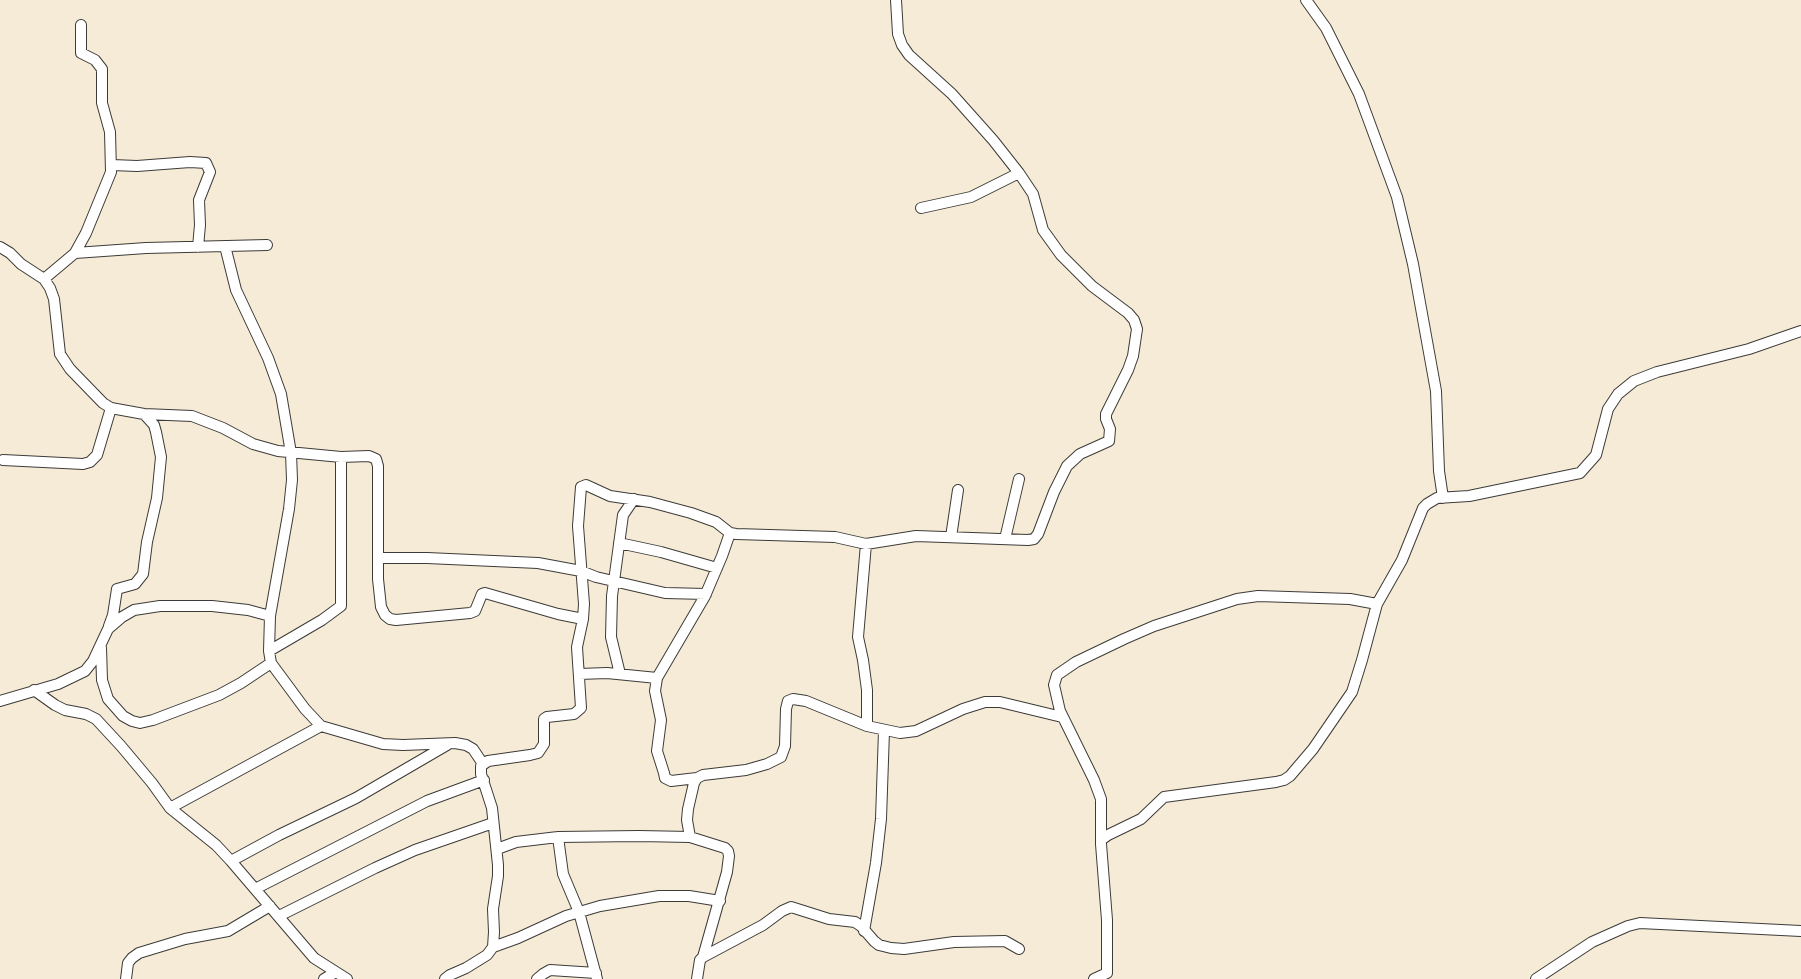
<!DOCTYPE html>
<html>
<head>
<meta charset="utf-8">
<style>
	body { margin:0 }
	canvas { display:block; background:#f6ebd6 }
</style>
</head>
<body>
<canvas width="1801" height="979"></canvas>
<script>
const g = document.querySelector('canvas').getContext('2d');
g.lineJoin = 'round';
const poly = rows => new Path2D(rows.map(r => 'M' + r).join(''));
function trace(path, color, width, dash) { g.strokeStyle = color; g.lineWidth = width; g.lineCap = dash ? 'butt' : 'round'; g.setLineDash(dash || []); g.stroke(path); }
const minor = poly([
	[1306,0,1326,28,1359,94,1397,197,1413,264,1436,391,1439,471,1443,498],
	[112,165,137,166,190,162,206,163,210,172,199,200,200,225,198,247],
	[921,208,971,197,1019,173],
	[225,246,236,290,268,358,281,394,291,453,292,480,289,509,270,616,269,651,271,663,305,709,321,726,383,744,403,745,455,743,466,745,473,749,483,764],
	[0,247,10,253,21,264,44,279,50,288,54,299,60,354,70,369,103,403,111,408,144,414,192,416,223,428,253,444,278,451,341,457,369,456,376,459,378,466,378,579,381,607,385,615,390,619,396,620,470,613,475,611,482,594,485,593,558,614,583,619],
	[75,253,146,248,267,245],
	[44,279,75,253,86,233,111,172,110,132,102,103,102,69,95,60,81,53,81,25],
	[3,460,83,464,90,462,97,455,111,408],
	[951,537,958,490],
	[1005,539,1019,479],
	[619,543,661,552,717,568],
	[866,544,858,637,863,660,867,690,867,726],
	[379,558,427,558,538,563,581,571,596,577,665,593,706,594],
	[109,626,113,615,117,589,135,584,143,574,147,542,157,498,161,457,156,432,154,425,144,414],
	[101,648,102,680,108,699,123,716,132,721,140,723,153,720,219,695,241,683,271,663],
	[269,651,322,620,341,606,341,457],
	[579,674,607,673,657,678],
	[620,674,611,637,612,596,623,515,634,499],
	[34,690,55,705,65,710,86,714,96,719,121,746,152,783,170,808,216,845,231,861,314,958,347,979],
	[0,701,58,684,85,671,93,661,108,629,122,617,134,610,160,606,212,606,248,610,270,616],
	[697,778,671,781,665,778,664,773,657,751,661,720,655,691,657,678,705,596,722,556,730,533],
	[170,808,321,726],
	[558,837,563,874,579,912,597,979],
	[1101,840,1108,835,1141,819,1164,797,1276,782,1284,780,1290,776,1313,749,1352,692,1362,660,1377,604,1402,560,1423,508,1427,504,1437,498,1469,496,1580,473,1596,455,1608,409,1618,394,1634,381,1657,372,1749,349,1801,331],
	[497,849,516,842,558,837,639,836,690,837],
	[231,861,279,835,356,798,447,745],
	[255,889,427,801,484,780],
	[279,916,375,868,415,850,493,823],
	[864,931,876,863,881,819,884,731],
	[493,947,518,938,566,916,600,906,659,896,689,896,720,901],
	[703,957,727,872,729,856,728,851,725,848,690,837,687,820,688,809,694,783,697,778,703,775,746,770,767,764,781,757,785,746,786,709,788,701,793,699,806,701,867,726,900,733,916,731,963,709,985,702,1000,702,1062,717],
	[126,979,128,963,132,958,139,953,185,939,228,931,270,906],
	[324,979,336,972],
	[445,979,450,975,466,968,487,955,493,947,494,932,493,909,498,876,498,865,492,808,481,774,481,766,488,761,530,755,538,753,544,744,544,719,547,717,574,714,581,708,577,647,583,619,584,604,578,526,581,487,586,485,610,496,650,502,691,513,716,522,730,533,736,534,835,537,866,544,916,536,1028,540,1034,539,1038,534,1054,492,1067,466,1080,454,1109,441,1110,429,1106,419,1106,414,1128,370,1133,356,1137,329,1134,320,1128,313,1092,286,1061,255,1043,230,1033,194,1019,173,993,140,952,94,909,55,902,45,898,34,896,0],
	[537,979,543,974,550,970,596,973],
	[697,979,700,960,703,957,763,925,782,911,791,907,829,919,855,922,861,926,874,941,879,945,891,948,904,949,954,942,1005,941,1019,949],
	[1094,979,1107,973,1107,920,1101,844,1101,799,1094,780,1060,711,1054,685,1057,675,1076,662,1124,639,1154,626,1237,599,1258,596,1350,599,1377,604],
	[1536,979,1592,942,1628,926,1640,923,1801,931]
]);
trace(minor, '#3d3b38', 12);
trace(minor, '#fff', 10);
</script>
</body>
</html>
